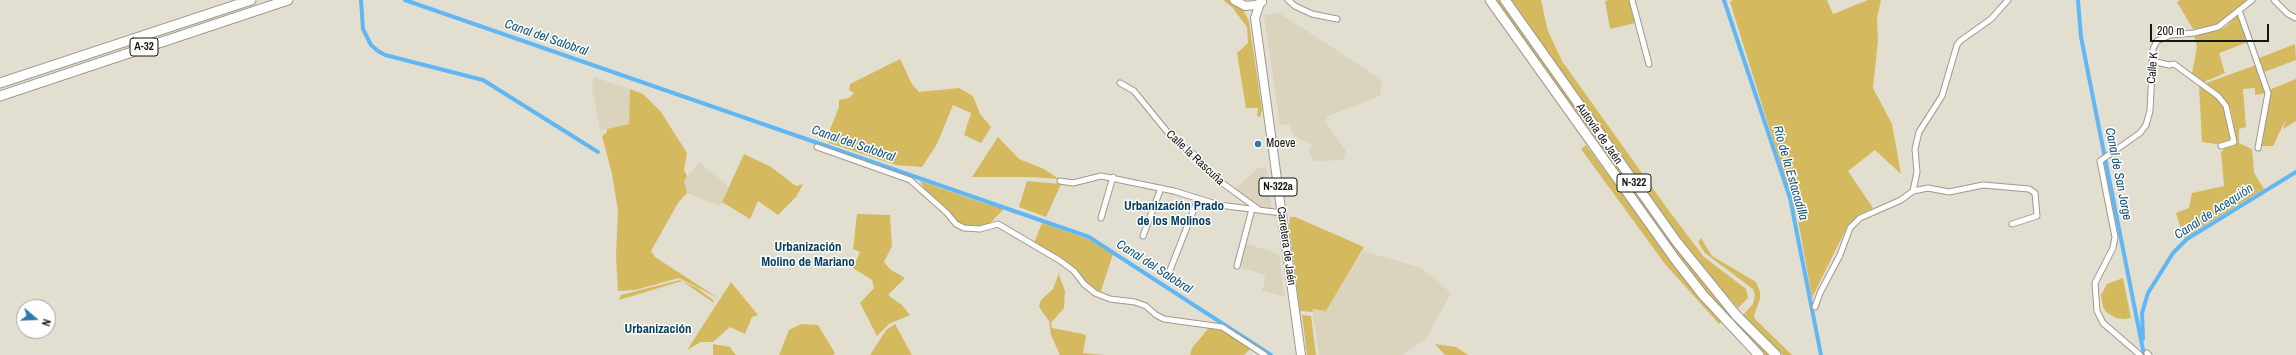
<!DOCTYPE html>
<html>
<head>
<meta charset="utf-8">
<style>
	body { margin:0 }
	#map { position:relative; width:2296px; height:355px; overflow:hidden; background:#e3dfd0; font-family:"Archivo Narrow",sans-serif }
	canvas { display:block }
	.north { position:absolute; left:16px; top:299px; width:40px; height:40px; box-sizing:border-box; background:#fff; border:1px solid #a2a2a0; border-radius:50%; rotate:109deg; font-size:11px; font-weight:700; line-height:16px; text-align:center; color:#171611 }
	.north::after { content:''; display:block; margin:auto; width:14px; height:18px; background:#2c79ac; clip-path:polygon(50% 0,100% 100%,50% 72%,0 100%) }
	.scale { position:absolute; left:2150px; top:24px; width:119px; height:18px; box-sizing:border-box; border:2px solid #171611; border-top:0; padding-left:5px; font-size:12px; line-height:14px; white-space:nowrap; color:#171611; -webkit-text-stroke:3px #fff; paint-order:stroke }
</style>
</head>
<body>
<div id="map">
<canvas width="2296" height="355"></canvas>
<div class="north">N</div>
<div class="scale">200 m</div>
</div>
<script>
const g = document.querySelector('canvas').getContext('2d');
g.lineJoin = 'round';
function paint(path, color) { g.fillStyle = color; g.fill(path, 'evenodd'); }
const poly = rows => new Path2D(rows.map(r => 'M' + r).join(''));
function trace(path, color, width, dash) { g.strokeStyle = color; g.lineWidth = width; g.lineCap = dash ? 'butt' : 'round'; g.setLineDash(dash || []); g.stroke(path); }
function label(font, color, halo, rows, align = 'center') {
  g.font = font + ' "Archivo Narrow",sans-serif'; g.lineWidth = 3; g.setLineDash([]); g.textBaseline = 'middle'; g.strokeStyle = halo; g.fillStyle = color; for (const [text, x, y, turn = 0] of rows) {
    g.save(); g.translate(x, y); g.rotate((+turn || 0) * Math.PI / 180); g.textAlign = isNaN(turn) ? turn : align; if (halo) g.strokeText(text, 0, 0); g.fillText(text, 0, 0); g.restore();
  }
}
paint(poly([
	[1279,13,1373,74,1382,82,1380,96,1328,116,1325,121,1346,151,1343,160,1313,161,1309,150,1312,145,1293,135,1290,124,1280,125,1264,15],
	[594,77,630,89,629,124,600,130,592,88],
	[699,162,728,186,720,206,687,193,684,181],
	[1266,167,1272,210,1259,208,1234,190,1257,169],
	[1245,243,1279,254,1285,297,1262,291,1266,275,1238,267],
	[1363,251,1422,268,1451,293,1425,340,1402,355,1319,355,1312,309,1326,311]
]), '#dad3bd');
paint(poly([
	[1223,0,1229,0,1243,10,1249,21,1262,110,1260,117,1257,116,1258,108,1246,108,1237,53,1248,43,1247,27,1232,7],
	[1493,0,1501,0,1732,314,1727,318,1689,273],
	[1509,0,1541,0,1548,31,1562,61,1669,211,1704,257,1746,289,1748,298,1738,308,1704,270,1677,234],
	[1609,0,1629,0,1635,23,1610,29,1605,1],
	[1733,0,1827,0,1833,14,1868,0,1881,0,1877,18,1878,40,1873,88,1892,124,1901,174,1875,150,1848,171,1873,208,1860,214,1848,225,1812,298,1798,220,1730,2],
	[2180,0,2247,0,2218,25,2193,29,2177,2],
	[2237,15,2240,17,2248,42,2219,53,2225,73,2204,82,2192,73,2197,47,2194,35,2217,31,2226,27],
	[2295,44,2296,60,2264,72,2259,58],
	[900,59,912,84,919,92,959,88,973,96,980,114,991,127,981,143,964,135,971,113,953,105,937,144,922,167,896,165,829,143,827,137,839,107,839,100,849,98,854,93,849,90,850,84],
	[2256,65,2265,93,2255,95,2255,88,2243,89,2246,127,2239,129,2239,143,2252,149,2254,173,2264,189,2184,238,2176,213,2189,208,2192,193,2224,186,2221,152,2225,148,2234,146,2236,137,2231,110,2226,101,2206,83],
	[2296,79,2296,121,2283,129,2286,119,2273,146,2260,146,2271,89],
	[2199,85,2215,96,2224,106,2230,138,2227,143,2216,144,2202,142],
	[630,89,643,94,661,112,687,153,684,170,687,176,684,181,687,193,678,203,651,251,655,257,718,298,679,278,635,290,618,291,616,256,618,211,612,174,602,136,607,132,607,129,629,124],
	[998,137,1019,159,1044,169,1059,179,1030,177,972,177],
	[1586,145,1670,259,1722,321,1719,324,1665,264,1581,149],
	[744,154,771,167,796,186,803,184,796,197,778,215,758,201,750,219,722,202],
	[920,181,983,203,1004,209,990,223,982,226,972,228,957,223,926,192],
	[1027,181,1061,184,1046,217,1019,207],
	[857,214,890,215,892,246,884,262,891,270,905,278,888,295,902,305,910,315,889,324,877,336,860,303,874,288,872,280,853,268,860,252,853,249],
	[1290,217,1295,217,1364,247,1326,311,1312,309,1313,312,1300,311,1289,225],
	[1042,223,1090,240,1113,254,1100,294,1086,285,1073,268,1034,243],
	[1701,238,1712,256,1756,282,1760,292,1760,299,1754,315,1755,319,1792,355,1783,355,1743,315,1753,304,1755,295,1753,289,1705,253,1698,242],
	[1060,270,1059,275,1065,291,1064,308,1051,323,1052,328,1083,334,1086,336,1083,353,1105,355,1060,355,1051,335,1049,321,1039,307,1041,300,1053,289],
	[2123,278,2131,318,2124,319,2116,318,2106,312,2103,307,2101,295,2107,284],
	[680,280,697,288,713,300,714,303,682,281,619,300,621,295],
	[731,282,758,315,752,317,745,334,730,327,713,342,701,342,687,350],
	[1302,315,1311,316,1316,355,1307,355],
	[1738,320,1772,355,1763,355,1733,325],
	[801,324,818,325,835,353,833,355,779,355,789,330],
	[895,324,912,355,915,355,870,355,886,330],
	[1203,325,1221,328,1250,349,1244,355,1190,355,1192,348,1208,329],
	[713,344,731,347,731,349,736,355,713,355],
	[1435,344,1456,347,1468,355,1445,355]
]), '#d5b95f');
trace(poly([
	[361,0,363,29,371,45,378,51,385,55,483,80,598,152],
	[405,0,1089,237,1271,355],
	[1724,0,1790,198,1821,355],
	[2078,0,2081,37,2144,355],
	[2143,339,2142,313,2148,293,2173,253,2187,239,2296,172]
]), '#61b7f4', 4);
const minor = poly([
	[1288,0,1295,6,1312,14,1337,19],
	[1632,0,1649,64],
	[2274,0,2288,14,2296,18],
	[2239,10,2268,93,2258,148],
	[2152,61,2169,65,2174,64,2218,96,2226,106,2234,142,2221,146],
	[1120,83,1134,91,1174,140,1195,155,1214,177,1258,209],
	[817,147,910,180,947,213,956,224,964,228,980,229,998,224,1059,260,1074,271,1084,284,1095,293,1110,299,1135,302,1146,306,1156,315,1164,319,1222,327,1265,355],
	[1060,181,1073,183,1101,176,1174,191,1219,205,1282,213],
	[1913,191,1917,172,1915,149,1919,132,1942,96,1957,45,1960,41,1991,19,2008,0],
	[1101,218,1113,177],
	[1143,236,1161,188],
	[1237,266,1252,209],
	[1170,270,1198,199],
	[1815,307,1820,293,1840,255,1850,228,1860,218,1901,200,1913,191,1928,188,1949,192,1983,185,2029,189,2035,193,2037,216,2012,224],
	[2147,353,2149,355],
	[2140,355,2103,323,2097,311,2095,283,2113,248,2115,237,2100,161,2140,133,2146,125,2150,111,2153,49,2157,41,2170,35,2194,33,2218,27,2252,0]
]);
const trunk = poly([
	[1234,0,1245,6,1256,5,1262,2],
	[1260,3,1255,18,1301,355]
]);
const motorway = poly([
	[1490,0,1675,259,1703,295,1759,355],
	[1505,0,1676,241,1736,315,1776,355],
	[0,83,251,0],
	[0,96,288,0]
]);
trace(minor, '#9e998c', 7);
trace(trunk, '#9e998c', 10);
trace(motorway, '#9e998c', 11);
trace(minor, '#fff', 5);
trace(trunk, '#fff', 8);
trace(motorway, '#fff', 9);
for (const [x, y, r, color] of [
	[1258,144,4,"#2c79ac"]
]) { const dot = new Path2D(); dot.arc(x, y, r, 0, 2 * Math.PI); g.fillStyle = color; g.fill(dot); trace(dot, '#fff', 1.5); }
for (const [x, y, w] of [
	[144,47,28],
	[1634,183,34],
	[1278,187,38]
]) { const box = new Path2D(); box.roundRect(x - w / 2, y - 9, w, 18, 3); g.fillStyle = '#fff'; g.fill(box); trace(box, '#171611', 1); }
label('bold 11px', '#171611', null, [
	["A-32",144,47],
	["N-322",1634,183],
	["N-322a",1278,187]
]);
label('12px', '#171611', '#fff', [
	["Calle K",2153,68,-85],
	["Autovía de Jaén",1599,134,55],
	["Calle la Rascuña",1195,158,43],
	["Carretera de Jaén",1286,246,82]
]);
label('12px', '#171611', '#fff', [
	["Moeve",1266,144]
], 'left');
label('italic 13px', '#11537b', '#fff', [
	["Canal del Salobral",546,38,19],
	["Canal del Salobral",853,144,19],
	["Río de la Estacadilla",1790,173,74],
	["Canal de San Jorge",2118,174,79],
	["Canal de Acequión",2214,212,-33],
	["Canal del Salobral",1154,267,33]
]);
label('bold 13px', '#043f61', '#fff', [
	["Urbanización Prado",1174,207],
	["de los Molinos",1174,222],
	["Urbanización",808,248],
	["Molino de Mariano",808,263],
	["Urbanización",658,330]
]);
</script>
</body>
</html>
